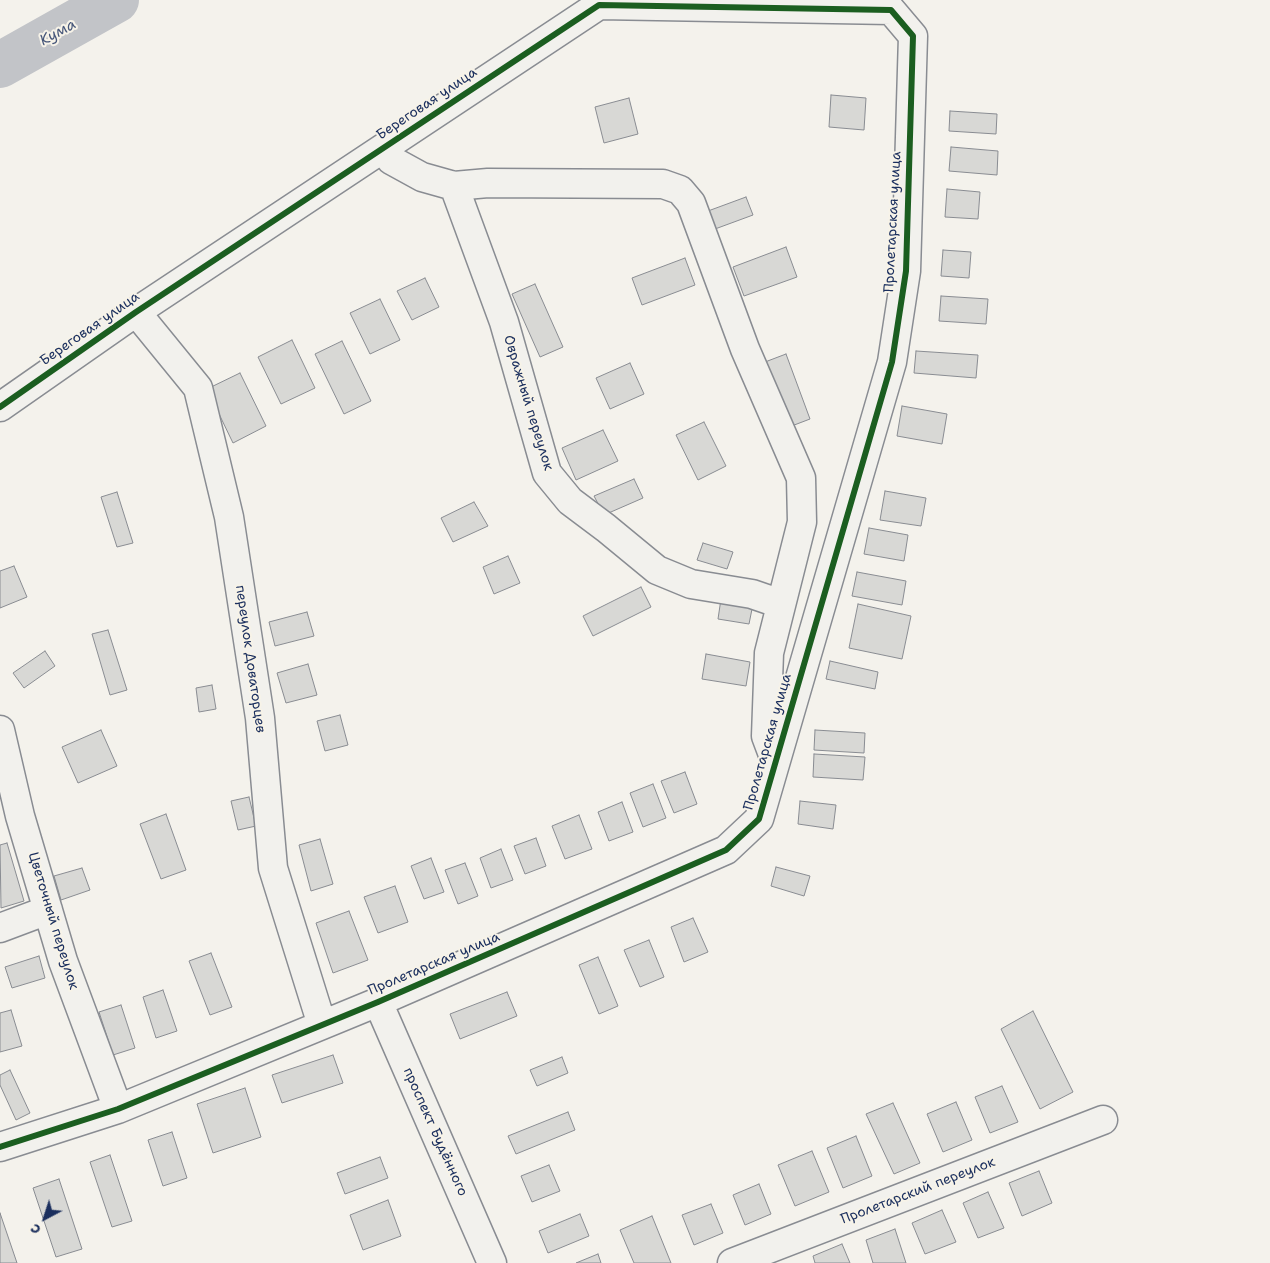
<!DOCTYPE html>
<html>
<head>
<meta charset="utf-8">
<style>
	body { margin:0 }
	#map { position:relative; width:1270px; height:1263px; overflow:hidden; background:#f4f2ec; font-family:"Shantell Sans",sans-serif }
	canvas { display:block }
	.north { position:absolute; left:20px; top:1193px; width:50px; height:50px; -webkit-text-stroke:4px #f7f3e8; paint-order:stroke; rotate:220deg; font-size:14px; font-weight:700; line-height:20px; text-align:center; color:#1b2f5e }
	.north::after { content:''; display:block; margin:auto; width:18px; height:22px; background:#1b2f5e; clip-path:polygon(50% 0,100% 100%,50% 72%,0 100%) }
</style>
</head>
<body>
<div id="map">
<canvas width="1270" height="1263"></canvas>
<div class="north">С</div>
</div>
<script>
const g = document.querySelector('canvas').getContext('2d');
g.lineJoin = 'round';
const poly = rows => new Path2D(rows.map(r => 'M' + r).join(''));
function trace(path, color, width, dash) { g.strokeStyle = color; g.lineWidth = width; g.lineCap = dash ? 'butt' : 'round'; g.setLineDash(dash || []); g.stroke(path); }
function paint(path, color) { g.fillStyle = color; g.fill(path, 'evenodd'); }
function label(font, color, halo, rows, align = 'center') {
  g.font = font + ' "Shantell Sans",sans-serif'; g.lineWidth = 4; g.setLineDash([]); g.textBaseline = 'middle'; g.strokeStyle = halo; g.fillStyle = color; for (const [text, x, y, turn = 0] of rows) {
    g.save(); g.translate(x, y); g.rotate((+turn || 0) * Math.PI / 180); g.textAlign = isNaN(turn) ? turn : align; if (halo) g.strokeText(text, 0, 0); g.fillText(text, 0, 0); g.restore();
  }
}
trace(poly([
	[0,65,116,0]
]), '#c2c4c8', 46);
const building = poly([
	[831,95,866,98,864,130,829,127,831,95],
	[629,98,638,134,604,143,595,107,629,98],
	[950,111,997,114,996,134,949,131,950,111],
	[951,147,998,151,997,175,949,171,951,147],
	[947,189,980,192,978,219,945,217,947,189],
	[746,197,753,215,715,229,708,211,746,197],
	[786,247,797,277,744,296,733,267,786,247],
	[943,250,971,252,969,278,941,276,943,250],
	[685,258,695,285,642,305,632,278,685,258],
	[425,278,439,307,412,320,397,291,425,278],
	[535,284,563,347,540,357,512,294,535,284],
	[941,296,988,299,986,324,939,321,941,296],
	[380,299,400,340,370,354,350,313,380,299],
	[292,340,315,388,281,404,258,357,292,340],
	[342,341,371,401,344,414,315,354,342,341],
	[916,351,978,355,976,378,914,373,916,351],
	[786,354,810,419,789,427,765,362,786,354],
	[630,363,644,394,610,409,596,378,630,363],
	[240,373,266,426,233,443,207,389,240,373],
	[902,406,947,414,942,444,897,436,902,406],
	[704,422,726,466,698,480,676,435,704,422],
	[603,430,618,461,576,480,562,448,603,430],
	[634,479,643,498,604,515,594,496,634,479],
	[885,491,926,498,921,526,880,520,885,491],
	[117,492,133,543,117,547,101,497,117,492],
	[474,502,488,526,453,542,441,518,474,502],
	[869,528,908,535,904,561,864,554,869,528],
	[703,543,733,552,727,569,697,560,703,543],
	[508,556,520,583,494,594,483,567,508,556],
	[14,566,27,597,0,608,0,571,14,566],
	[857,572,906,581,902,605,852,596,857,572],
	[641,587,651,607,593,636,583,616,641,587],
	[721,599,753,604,749,624,718,619,721,599],
	[858,604,911,616,902,659,849,648,858,604],
	[307,612,314,636,275,646,269,622,307,612],
	[108,630,127,690,110,695,92,634,108,630],
	[45,651,55,666,24,688,13,673,45,651],
	[706,654,750,662,746,686,702,679,706,654],
	[830,661,878,672,875,689,826,679,830,661],
	[308,664,317,695,286,703,277,673,308,664],
	[212,685,216,709,199,712,196,688,212,685],
	[340,715,348,745,325,751,317,721,340,715],
	[101,730,117,766,78,783,62,747,101,730],
	[815,730,865,733,864,753,814,750,815,730],
	[814,754,865,757,863,780,813,777,814,754],
	[685,772,697,804,674,813,661,781,685,772],
	[653,784,666,818,643,827,630,793,653,784],
	[249,797,256,826,238,830,231,801,249,797],
	[800,801,836,805,833,829,798,824,800,801],
	[622,802,633,832,609,841,598,812,622,802],
	[166,814,186,870,161,879,140,824,166,814],
	[579,815,592,849,565,859,552,826,579,815],
	[536,838,546,866,525,874,514,846,536,838],
	[320,839,333,884,311,891,299,845,320,839],
	[7,843,24,901,1,908,0,845,7,843],
	[501,849,513,880,491,888,480,858,501,849],
	[431,858,444,892,424,899,411,866,431,858],
	[465,863,478,896,458,904,445,870,465,863],
	[776,867,810,876,804,896,771,886,776,867],
	[82,868,90,890,61,900,54,876,82,868],
	[395,886,408,922,378,933,364,897,395,886],
	[349,911,368,960,333,973,316,923,349,911],
	[693,918,708,952,684,962,671,927,693,918],
	[649,940,664,977,640,987,624,950,649,940],
	[211,953,232,1007,210,1015,189,961,211,953],
	[39,956,45,978,12,988,5,967,39,956],
	[598,957,618,1006,599,1014,579,965,598,957],
	[163,990,177,1031,156,1038,143,997,163,990],
	[507,992,517,1016,460,1039,450,1014,507,992],
	[121,1005,135,1048,113,1055,99,1012,121,1005],
	[11,1010,22,1046,0,1052,0,1013,11,1010],
	[1033,1011,1073,1092,1040,1109,1001,1029,1033,1011],
	[333,1055,343,1083,282,1103,272,1075,333,1055],
	[562,1057,568,1073,537,1086,530,1070,562,1057],
	[10,1070,30,1113,16,1120,0,1085,0,1075,10,1070],
	[1002,1086,1018,1122,990,1133,975,1097,1002,1086],
	[245,1088,261,1137,213,1153,197,1104,245,1088],
	[956,1102,972,1140,943,1152,927,1114,956,1102],
	[893,1103,920,1163,894,1174,866,1114,893,1103],
	[568,1112,575,1130,516,1154,508,1136,568,1112],
	[172,1132,187,1178,163,1186,148,1140,172,1132],
	[856,1136,872,1176,843,1188,827,1148,856,1136],
	[812,1151,829,1192,795,1206,778,1165,812,1151],
	[110,1155,132,1221,112,1227,90,1162,110,1155],
	[380,1157,388,1178,345,1194,337,1173,380,1157],
	[549,1165,560,1191,532,1202,521,1176,549,1165],
	[1039,1171,1052,1203,1022,1216,1009,1183,1039,1171],
	[59,1179,82,1249,56,1257,33,1188,59,1179],
	[759,1184,771,1214,745,1225,733,1195,759,1184],
	[988,1192,1004,1228,978,1238,963,1203,988,1192],
	[388,1200,401,1236,363,1250,350,1215,388,1200],
	[711,1204,723,1233,694,1245,682,1215,711,1204],
	[942,1210,956,1242,925,1254,912,1223,942,1210],
	[0,1213,17,1263,0,1263,0,1213],
	[580,1214,589,1236,548,1253,539,1231,580,1214],
	[652,1216,671,1263,634,1263,620,1230,652,1216],
	[895,1229,906,1263,873,1263,866,1240,895,1229],
	[842,1244,850,1263,815,1263,813,1256,842,1244],
	[598,1254,601,1263,576,1263,598,1254]
]);
paint(building, '#d8d8d5');
trace(building, '#898c92', 1);
const minor = poly([
	[384,148,391,160,422,177,454,186,488,183,663,184,680,190,691,203,745,349,801,478,802,522,769,653,766,736,775,760],
	[454,186,504,322,547,473,570,501,606,528,657,570,691,584,752,594,781,604],
	[136,312,198,388,229,517,260,718,273,868,322,1025],
	[0,407,136,312,599,5,891,10,913,36,906,271,892,362,759,819,726,850,378,1002,118,1109,0,1147],
	[0,730,20,816,63,961,118,1109],
	[0,928,48,910],
	[378,1002,492,1263],
	[732,1263,1103,1120]
]);
trace(minor, '#898c92', 31);
trace(minor, '#f2f1ed', 28);
trace(poly([
	[0,407,136,312,599,5,891,10,913,36,906,271,892,362,759,819,726,850,378,1002,118,1109,0,1147]
]), '#1b5e20', 6);
label('14px', '#1b2f5e', '#f7f3e8', [
	["Береговая улица",427,104,-34],
	["Пролетарская улица",893,222,-87],
	["Береговая улица",90,329,-35],
	["Овражный переулок",528,403,73],
	["переулок Доваторцев",250,659,82],
	["Пролетарская улица",768,742,-74],
	["Цветочный переулок",53,921,73],
	["Пролетарская улица",434,964,-23],
	["проспект Будённого",435,1132,66],
	["Пролетарский переулок",918,1191,-21]
]);
label('italic 15px', '#465679', '#f7f3e8', [
	["Кума",58,33,-29]
]);
</script>
</body>
</html>
